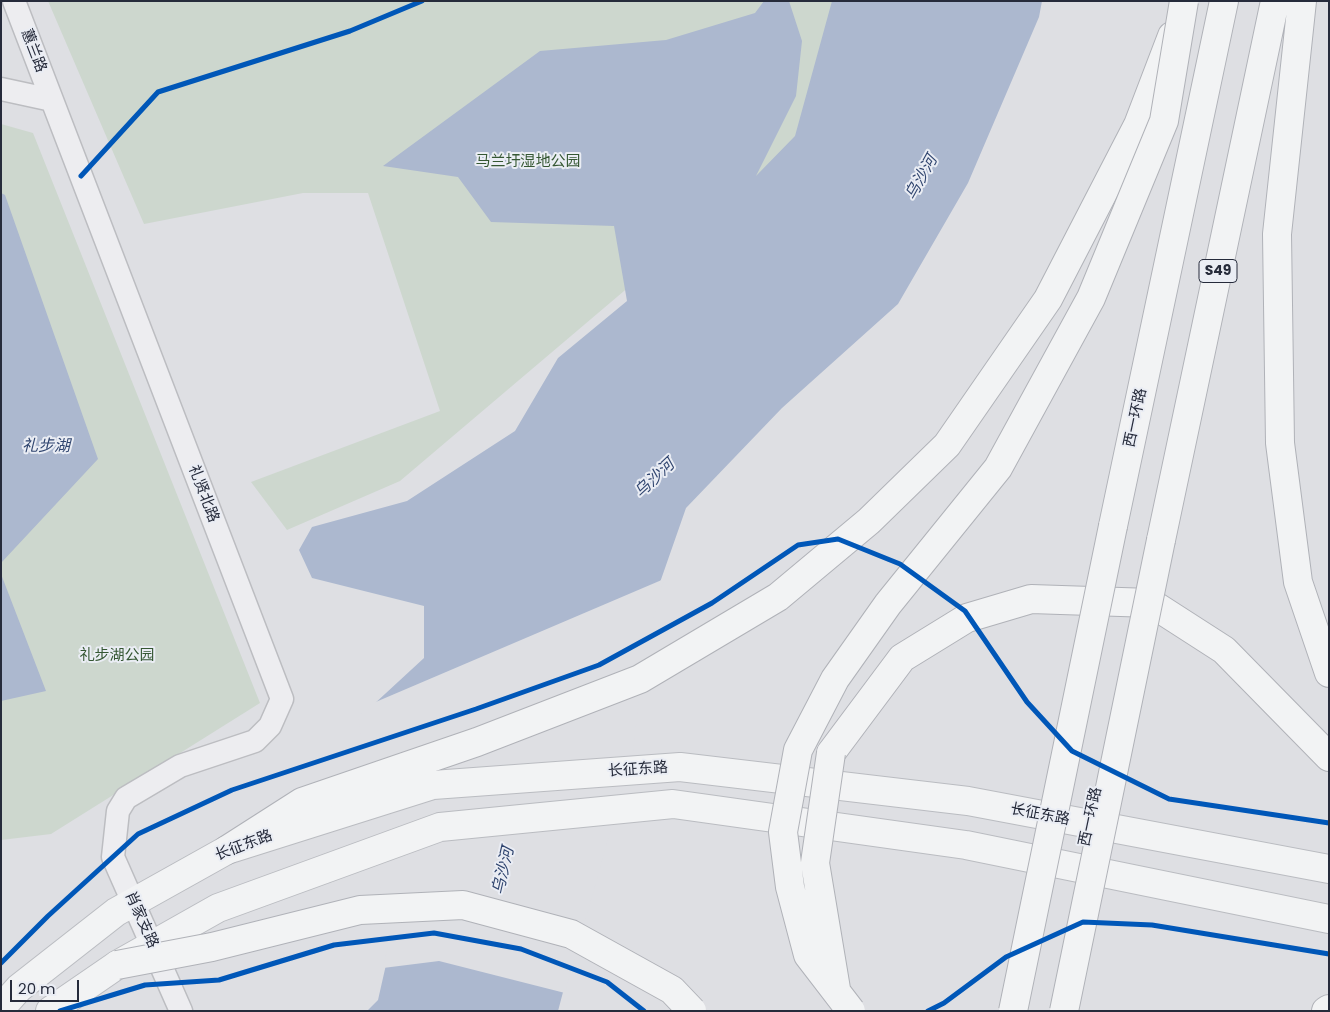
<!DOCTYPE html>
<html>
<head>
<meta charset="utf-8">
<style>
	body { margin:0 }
	#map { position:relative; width:1330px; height:1012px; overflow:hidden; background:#dedfe3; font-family:Poppins,sans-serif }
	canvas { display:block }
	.frame { position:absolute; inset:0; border:2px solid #262b3b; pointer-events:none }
	.scale { position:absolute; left:10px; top:980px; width:69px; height:22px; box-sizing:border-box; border:2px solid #262b3b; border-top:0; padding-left:6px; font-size:15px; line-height:18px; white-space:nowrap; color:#262b3b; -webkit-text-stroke:4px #eaedf4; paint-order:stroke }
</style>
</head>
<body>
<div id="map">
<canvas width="1330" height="1012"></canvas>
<div class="frame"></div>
<div class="scale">20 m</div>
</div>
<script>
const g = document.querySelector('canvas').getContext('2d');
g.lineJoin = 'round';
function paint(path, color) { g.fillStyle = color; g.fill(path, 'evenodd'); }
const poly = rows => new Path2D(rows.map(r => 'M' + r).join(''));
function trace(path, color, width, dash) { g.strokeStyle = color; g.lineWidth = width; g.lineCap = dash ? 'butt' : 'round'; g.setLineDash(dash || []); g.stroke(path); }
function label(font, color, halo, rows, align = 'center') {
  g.font = font + ' Poppins,"Noto Sans SC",sans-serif'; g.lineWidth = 4; g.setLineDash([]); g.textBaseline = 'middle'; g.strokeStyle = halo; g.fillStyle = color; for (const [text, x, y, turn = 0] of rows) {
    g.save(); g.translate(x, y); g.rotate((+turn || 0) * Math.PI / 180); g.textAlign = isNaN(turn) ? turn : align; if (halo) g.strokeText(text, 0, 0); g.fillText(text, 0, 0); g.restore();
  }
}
paint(poly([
	[48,1,857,1,796,163,637,280,400,481,287,530,251,482,440,411,368,193,303,193,144,224],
	[1,124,33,133,260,703,51,834,1,840]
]), '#cdd7ce');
paint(poly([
	[764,1,789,1,802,41,796,96,756,176,795,136,832,1,1042,1,1039,17,968,183,898,304,782,408,686,508,657,591,593,879,558,1011,367,1011,378,1000,390,947,360,717,424,658,424,606,312,578,299,550,312,527,407,501,515,431,558,358,627,301,614,226,491,222,458,177,383,166,540,51,666,40,755,13],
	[1,193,5,195,98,459,1,563],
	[1,574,46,691,1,701]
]), '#acb8cf');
paint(poly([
	[664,579,645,650,633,751,565,993,439,961,383,968,388,947,358,716,371,704]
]), '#dedfe3');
const minor = poly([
	[14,1,52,100],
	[1,89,52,100,282,699,270,726,255,741,180,766,126,798,118,811,113,857,181,1011]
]);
const major = poly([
	[1,1008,19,988,116,912,227,850,433,785,680,767,968,801,1329,869],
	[50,1011,117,965,218,908,440,827,673,804,966,845,1329,919]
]);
const highway = poly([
	[1302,1,1277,234,1280,443,1298,582,1329,673],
	[1113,526,1224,1],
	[1161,540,1275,1],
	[831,753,902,658,967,618,1031,599,1151,603,1224,650,1329,757],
	[227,850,302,802,477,742,640,679,778,597,869,521,947,445,1048,299,1138,125,1172,36],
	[1326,1011,1329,1009]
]);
trace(minor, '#bcbdc1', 25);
trace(major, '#babcc1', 30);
trace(highway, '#b0b2b8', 30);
trace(minor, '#ededf0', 22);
trace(major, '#f2f3f4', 28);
trace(highway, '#f2f3f4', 28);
const highwayBridge = poly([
	[831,753,815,863,836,989],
	[117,965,212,947,360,910,463,905,571,934,672,990,692,1011],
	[851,1011,808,955,790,887,783,832,798,750,835,679,888,604,998,468,1091,298,1164,121,1184,1],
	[1013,1011,1113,526],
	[1064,1011,1161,540]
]);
trace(highwayBridge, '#b0b2b8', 30, []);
trace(highwayBridge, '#f2f3f4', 28);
trace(poly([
	[81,176,158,92,350,31,422,1],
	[1,963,48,916,138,834,232,790,476,709,599,665,712,603,798,545,838,539,900,564,965,611,1027,702,1072,751,1169,799,1329,823],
	[60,1011,145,985,219,980,334,945,434,933,521,949,607,982,644,1011],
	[928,1011,944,1003,1006,957,1083,922,1152,925,1329,954]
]), '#0057b8', 5);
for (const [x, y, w] of [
	[1218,271,38]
]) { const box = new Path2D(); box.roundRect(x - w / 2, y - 11.5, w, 23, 4); g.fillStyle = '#eaedf4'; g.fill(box); trace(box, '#262b3b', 1); }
label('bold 14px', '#262b3b', null, [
	["S49",1218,271]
]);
label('15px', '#262b3b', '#eaedf4', [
	["蕙兰路",33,51,69],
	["西一环路",1136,418,-78],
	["礼贤北路",203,494,69],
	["长征东路",638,770,-4],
	["长征东路",1040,815,11],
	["西一环路",1091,817,-78],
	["长征东路",244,846,-21],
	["肖家支路",141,920,66]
]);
label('15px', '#355733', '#eaedf4', [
	["马兰圩湿地公园",528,162],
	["礼步湖公园",117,656]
]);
label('italic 16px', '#30456f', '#eaedf4', [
	["乌沙河",922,178,-61],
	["礼步湖",46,447],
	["乌沙河",655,479,-43],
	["乌沙河",504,871,-77]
]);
</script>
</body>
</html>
